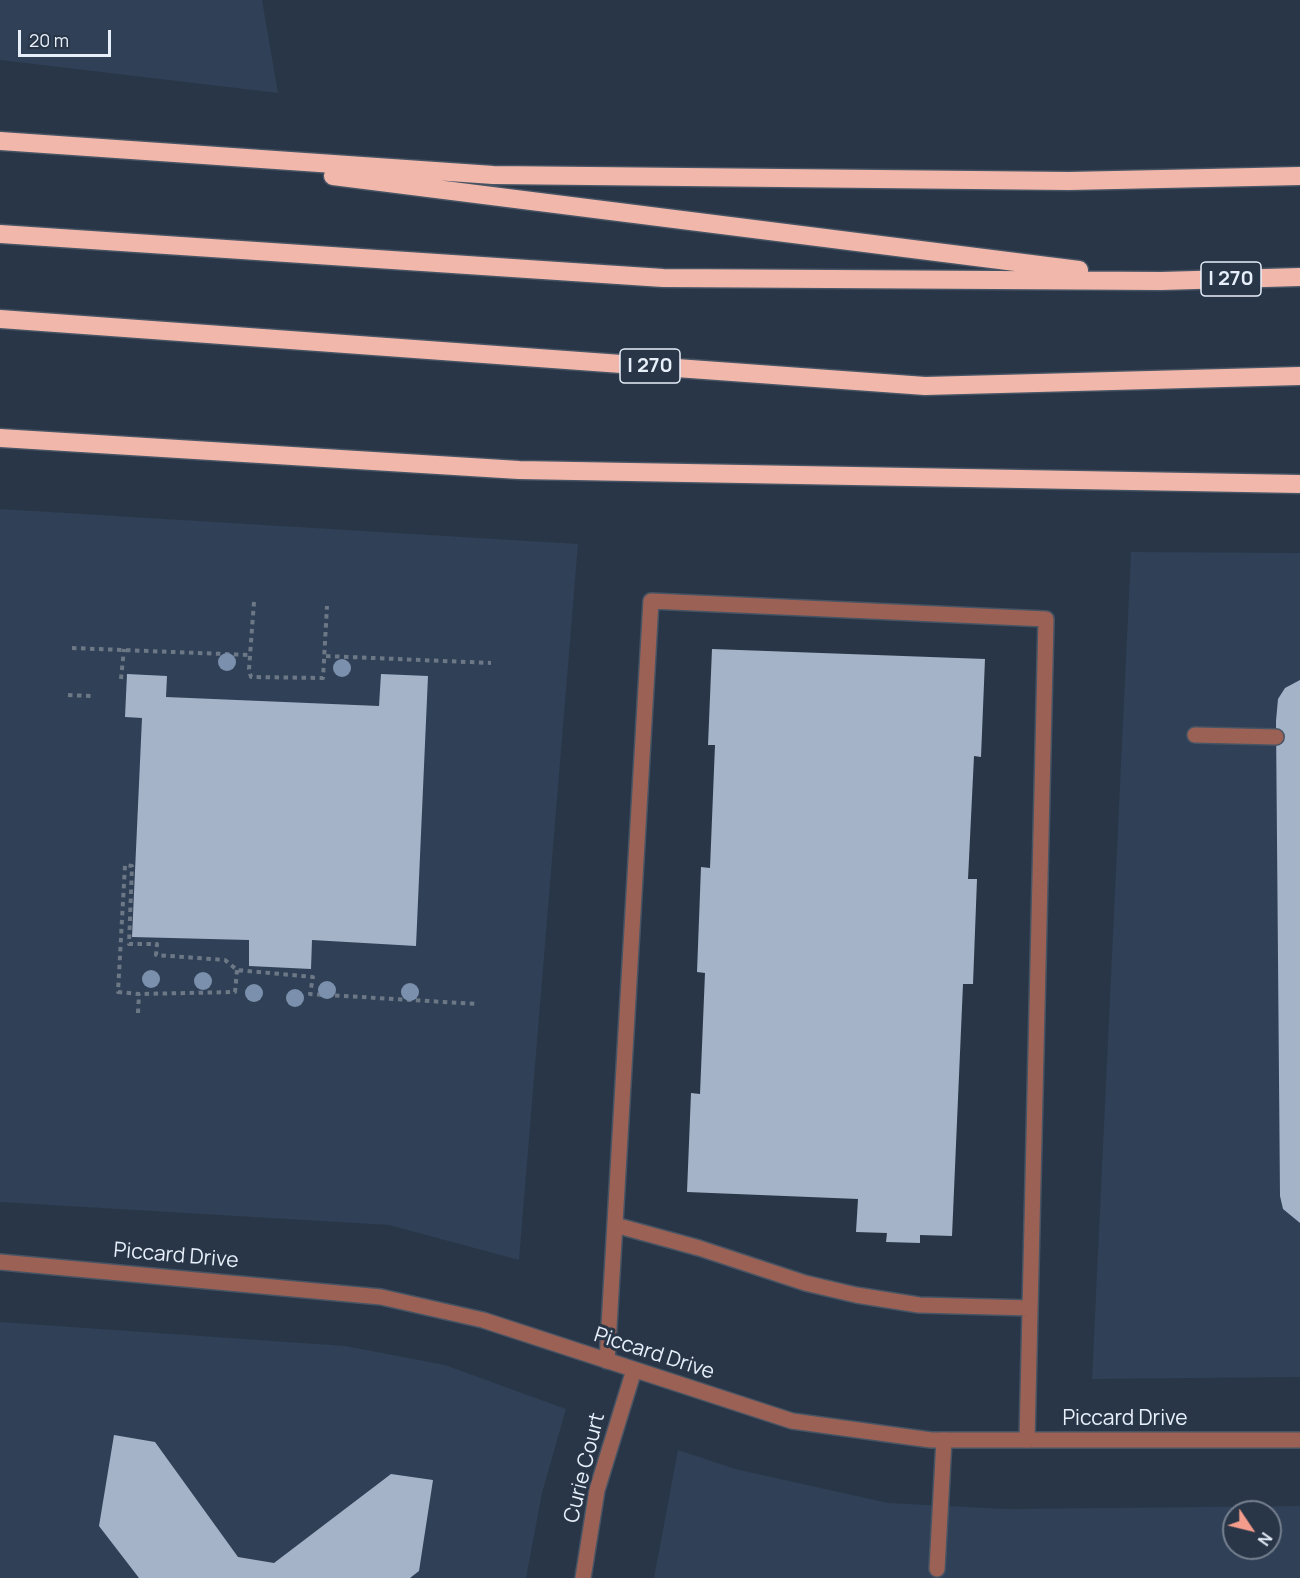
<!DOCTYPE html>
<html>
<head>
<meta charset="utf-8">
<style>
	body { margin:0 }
	#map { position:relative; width:1300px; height:1578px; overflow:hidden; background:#293647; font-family:Manrope,sans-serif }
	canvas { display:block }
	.north { position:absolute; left:1222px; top:1500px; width:60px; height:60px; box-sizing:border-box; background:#293647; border:2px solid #75808f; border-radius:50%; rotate:125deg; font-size:16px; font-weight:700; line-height:24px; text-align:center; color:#e7effa }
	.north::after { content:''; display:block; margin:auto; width:21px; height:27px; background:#f49d8c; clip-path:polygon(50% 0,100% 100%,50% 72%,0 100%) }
	.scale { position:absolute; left:18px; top:30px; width:93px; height:27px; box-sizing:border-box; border:3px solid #e7effa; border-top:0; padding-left:8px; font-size:18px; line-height:21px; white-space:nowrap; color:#e7effa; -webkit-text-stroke:4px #293647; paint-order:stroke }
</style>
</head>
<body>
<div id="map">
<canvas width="1300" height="1578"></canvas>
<div class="north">N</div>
<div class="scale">20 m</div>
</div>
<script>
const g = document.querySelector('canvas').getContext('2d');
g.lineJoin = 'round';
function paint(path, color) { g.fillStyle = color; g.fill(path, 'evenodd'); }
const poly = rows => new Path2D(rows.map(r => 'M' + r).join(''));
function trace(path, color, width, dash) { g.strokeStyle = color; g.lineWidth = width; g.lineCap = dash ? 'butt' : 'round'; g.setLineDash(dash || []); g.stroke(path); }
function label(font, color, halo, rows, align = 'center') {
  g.font = font + ' Manrope,sans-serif'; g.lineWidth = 6; g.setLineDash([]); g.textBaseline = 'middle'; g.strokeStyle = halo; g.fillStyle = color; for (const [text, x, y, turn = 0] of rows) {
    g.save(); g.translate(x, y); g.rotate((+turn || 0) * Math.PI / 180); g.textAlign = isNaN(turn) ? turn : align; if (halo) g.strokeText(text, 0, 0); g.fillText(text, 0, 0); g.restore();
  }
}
paint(poly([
	[0,0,262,0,278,93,0,60],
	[0,509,578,544,519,1260,389,1225,0,1202],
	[1131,552,1300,553,1300,1377,1092,1379],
	[0,1322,345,1346,445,1365,566,1409,542,1493,526,1578,0,1578],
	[678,1450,735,1469,888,1503,1008,1509,1300,1506,1300,1578,654,1578],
	[1234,1512,1270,1512,1270,1548,1234,1548]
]), '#304056');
paint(poly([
	[712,649,985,659,981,757,974,756,968,879,977,879,973,984,963,984,952,1236,920,1235,920,1243,886,1242,887,1233,856,1232,858,1199,687,1192,691,1093,700,1094,705,973,697,972,701,867,710,868,715,745,708,745],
	[127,674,167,676,166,697,379,706,381,674,428,676,416,946,312,940,311,969,249,966,249,940,132,937,142,718,125,717],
	[1300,680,1300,1223,1283,1209,1280,1196,1276,721,1278,699,1285,688],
	[114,1435,155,1442,238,1557,274,1563,391,1474,433,1480,419,1571,410,1578,139,1578,99,1526]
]), '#a4b3c8');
const service = poly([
	[1195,735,1276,737],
	[615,1225,699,1248,805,1283,856,1295,919,1305,1030,1308],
	[607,1361,651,601,1046,619,1027,1440],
	[937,1569,944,1440]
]);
const minor = poly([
	[583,1578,597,1490,634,1370]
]);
const tertiary = poly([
	[0,1262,381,1297,483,1320,792,1421,931,1440,1300,1440]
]);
const motorway = poly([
	[0,141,493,175,1069,181,1300,176],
	[333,176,1079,270],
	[0,234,663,278,1161,281,1300,277],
	[0,319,925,386,1300,376],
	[0,438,519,470,1300,484]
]);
trace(service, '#475464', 18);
trace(minor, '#475464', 18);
trace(tertiary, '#475464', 18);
trace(motorway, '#475464', 21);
trace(poly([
	[254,602,249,669,251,677,323,678,327,606],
	[72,648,249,655],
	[326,656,491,663],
	[121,679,124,649],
	[68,695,91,696],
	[237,970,235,992,139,994,118,992,125,865,132,866,129,944,157,944,156,955,225,960,237,970,313,977,310,994,478,1004],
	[138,1013,139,994]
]), '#6d7887', 4, [4.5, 4.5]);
trace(service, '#9c6155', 15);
trace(minor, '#9c6155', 15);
trace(tertiary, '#9c6155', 15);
trace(motorway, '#f2b7ab', 18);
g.fillStyle = '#7b90ac';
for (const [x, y] of [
	[227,662],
	[342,668],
	[151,979],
	[203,981],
	[327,990],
	[410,992],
	[254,993],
	[295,998]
]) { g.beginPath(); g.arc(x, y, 9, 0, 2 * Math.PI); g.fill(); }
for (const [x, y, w] of [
	[1231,279,60],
	[650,366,60]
]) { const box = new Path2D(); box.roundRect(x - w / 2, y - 17, w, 34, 4.5); g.fillStyle = '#293647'; g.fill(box); trace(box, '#e7effa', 1.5); }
label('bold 20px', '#e7effa', null, [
	["I 270",1231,279],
	["I 270",650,366]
]);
label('21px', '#e7effa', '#293647', [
	["Piccard Drive",176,1256,5],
	["Piccard Drive",654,1354,18],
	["Piccard Drive",1125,1419],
	["Curie Court",585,1468,-76]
]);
</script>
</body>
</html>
